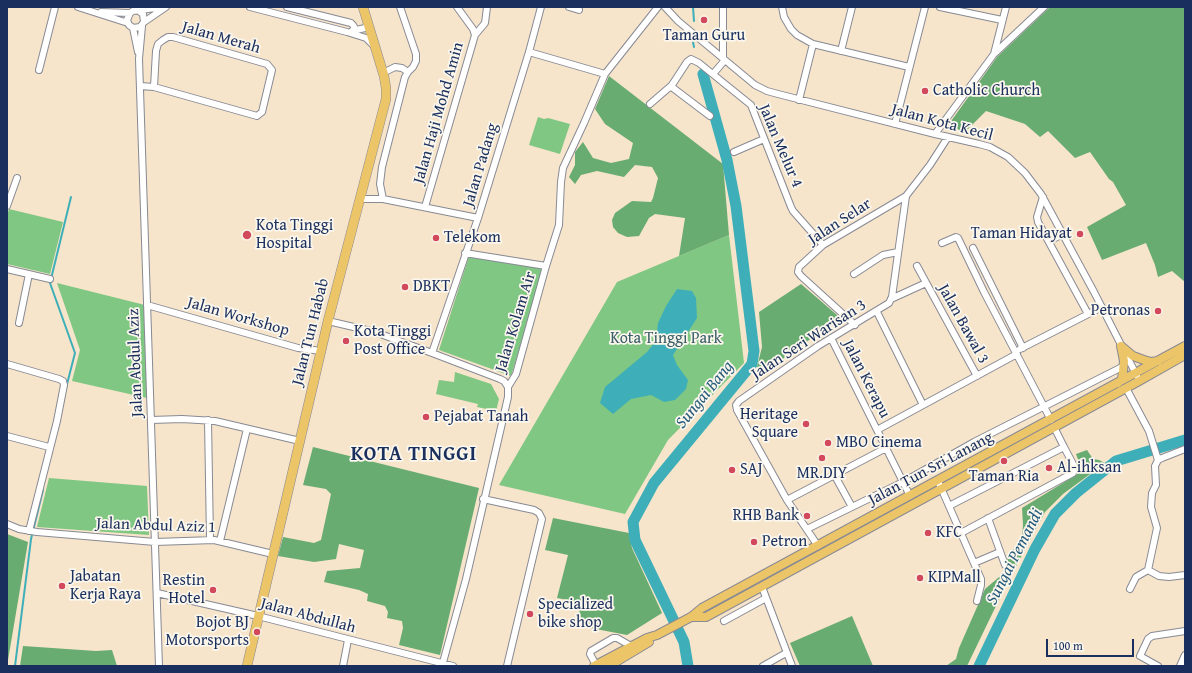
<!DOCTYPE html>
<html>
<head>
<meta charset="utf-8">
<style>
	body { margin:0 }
	#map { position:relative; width:1192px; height:673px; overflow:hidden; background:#f6e4cb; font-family:"Gentium Book Plus",serif }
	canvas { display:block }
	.frame { position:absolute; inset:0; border:8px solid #1b2f5e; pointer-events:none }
	.scale { position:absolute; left:1046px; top:639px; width:88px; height:18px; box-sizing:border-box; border:2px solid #1b2f5e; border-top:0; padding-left:5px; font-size:12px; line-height:14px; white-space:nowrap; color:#1b2f5e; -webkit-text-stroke:3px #fbf7ec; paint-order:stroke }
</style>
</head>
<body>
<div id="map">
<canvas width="1192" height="673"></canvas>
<div class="frame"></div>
<div class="scale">100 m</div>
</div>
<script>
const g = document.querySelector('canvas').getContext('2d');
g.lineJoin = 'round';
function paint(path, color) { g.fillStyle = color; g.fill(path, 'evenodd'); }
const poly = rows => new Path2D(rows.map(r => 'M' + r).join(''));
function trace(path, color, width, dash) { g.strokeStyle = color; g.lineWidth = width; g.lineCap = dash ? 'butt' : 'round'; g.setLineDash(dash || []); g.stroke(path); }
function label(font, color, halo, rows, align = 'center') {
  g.font = font + ' "Gentium Book Plus",serif'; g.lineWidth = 3.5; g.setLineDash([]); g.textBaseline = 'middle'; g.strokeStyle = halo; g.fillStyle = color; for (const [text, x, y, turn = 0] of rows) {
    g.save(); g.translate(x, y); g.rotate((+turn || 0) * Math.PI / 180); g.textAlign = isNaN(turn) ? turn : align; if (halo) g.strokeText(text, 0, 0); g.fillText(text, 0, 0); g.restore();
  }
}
paint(poly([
	[538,117,544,119,548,118,570,124,560,154,529,145],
	[9,209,63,222,50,274,7,264,7,216],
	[729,235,744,363,668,440,625,514,499,485,617,282],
	[469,256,540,267,543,272,511,376,439,350],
	[57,283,145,305,147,398,72,381,80,350],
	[455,372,491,384,499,399,496,411,477,407,478,404,436,394,439,380,454,382],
	[49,478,147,486,149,535,37,527]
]), '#80c783');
paint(poly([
	[1050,7,1185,7,1185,282,1172,271,1158,277,1155,265,1146,243,1102,260,1087,227,1126,205,1113,182,1109,179,1090,152,1075,158,1048,131,1040,137,1025,124,986,111,964,133,949,124,997,57],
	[609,76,723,164,729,235,679,256,685,218,655,214,649,218,639,236,627,237,618,233,613,227,612,220,615,213,632,201,651,202,653,198,658,178,652,167,635,165,624,177,597,171,581,175,575,184,569,177,575,165,575,152,583,142,593,158,611,163,629,159,633,143,605,124,595,109],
	[801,284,837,315,837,323,816,335,766,371,757,367,762,347,759,312],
	[313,447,479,488,440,655,399,645,403,628,402,621,387,618,388,612,385,606,367,601,368,594,359,590,324,582,327,571,360,568,364,550,339,544,336,559,314,562,278,556,283,537,314,543,321,540,331,494,326,489,303,485],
	[1087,450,1093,459,1099,460,1105,463,1063,494,1045,512,1009,579,967,666,946,666,956,659,959,648,985,589,1005,572,1008,565,1007,557,1022,539,1023,525,1022,508,1076,475,1082,470,1076,454],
	[553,518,629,533,632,548,662,613,627,635,580,626,579,602,557,598,568,555,545,550],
	[7,534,28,542,7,666],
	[852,616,873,666,800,666,790,643],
	[23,646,96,651,112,650,117,666,20,666]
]), '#68ac71');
paint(poly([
	[677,289,692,291,696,298,697,318,673,355,677,365,688,380,686,389,675,400,664,402,651,395,631,399,613,414,600,403,605,387,647,352,656,341,658,323,666,306]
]), '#3eafb8');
trace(poly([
	[693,7,694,21],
	[693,42,694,47],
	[66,388,75,353,50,283,71,197],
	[15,666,31,539,43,490]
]), '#3eafb8', 2);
trace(poly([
	[688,666,684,642,635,540,633,522,654,483,752,364,754,351,736,206,727,160,703,74],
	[979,666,1035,549,1055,514,1076,493,1116,461,1185,440]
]), '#3eafb8', 11);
const minor = poly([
	[78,7,128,23],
	[250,7,347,32,366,38,373,45],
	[287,7,351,23,353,25,356,30],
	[569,7,579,10],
	[665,7,678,21,755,85,767,91,778,94,935,134,979,144,990,147,1008,157,1025,173,1041,194,1094,292,1137,376],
	[782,7,784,17,791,29,797,35,813,44,909,67],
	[940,7,1002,20],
	[139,11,143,14,144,22,140,27,133,28,129,25,127,20,130,13,133,11,163,7],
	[101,12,130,13],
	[144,22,166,7],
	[142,26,139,59,159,666],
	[133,28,138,52],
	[352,31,365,28,368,23],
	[475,35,485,23,487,7],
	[841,51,852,7],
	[529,52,605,74],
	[994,54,1006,7],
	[723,58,723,7],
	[39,70,55,7],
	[383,73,395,67,402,68,408,72],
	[713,74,725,60],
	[140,86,154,87,257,116,262,112,272,70,267,64,173,37,168,37,163,40,158,44,156,51,154,87],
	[799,100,813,44],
	[650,104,672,85],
	[710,116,673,88,672,85,687,62,691,59,699,63,751,105,791,207,793,211,823,245],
	[895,124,925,7],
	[935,134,994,54,1044,7],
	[734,152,764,139],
	[1043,197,1037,217,1038,222,1088,314],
	[360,199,383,199,478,218],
	[383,199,380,184,382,167,405,77,408,72,413,67,416,61,416,54,400,7],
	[7,206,17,178],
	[425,207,475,35,473,29,457,7],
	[1049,241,1063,234],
	[942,243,956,237,958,238,984,292,1051,420],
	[973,248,1023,348],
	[465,253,546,266],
	[917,266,977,376],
	[7,269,50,279],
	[854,274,883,255,898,252],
	[891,299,926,283],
	[147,305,298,348,321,351],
	[877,312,923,405],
	[328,321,375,332,432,353,500,379,504,381,508,387],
	[19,323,29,274],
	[855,325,801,276,798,272,799,267,823,245,906,196,930,165,948,137],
	[831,338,910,496],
	[1020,349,1102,307],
	[432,353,478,218,529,52,541,7],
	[7,364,59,379,63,381,64,385,57,421,29,531],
	[1126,388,1149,431,1158,460],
	[151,420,182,419,215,421,300,441],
	[208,420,210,540],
	[877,430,1017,354],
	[7,436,49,447],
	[835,476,852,507],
	[938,481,981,579,981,585,977,601],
	[483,499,534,510,539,513,542,519,507,666],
	[787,500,886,448],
	[949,506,1064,447,1054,427],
	[988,518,1005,565],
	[7,524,19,529,37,532,155,542,214,540,273,554],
	[807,529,903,482,974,442,1124,366],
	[961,533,1073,473,1074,466,1064,447],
	[220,541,247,429],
	[818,546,787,500,737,410,736,405,739,401,818,346,889,303,892,297,906,196],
	[974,563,1000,552],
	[1148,570,1157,528,1151,507,1152,493,1156,485,1155,466,1158,460,1162,458,1185,449],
	[1148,570,1159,576,1169,577,1185,575],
	[762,587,792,666],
	[1130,589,1136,577,1148,570],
	[157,593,258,616,453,666],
	[724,621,766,598],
	[596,665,590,654,591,651,613,638,617,638,631,646],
	[343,666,348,640],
	[442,666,466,579,508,397,508,387,516,374,546,266,559,225,561,182,563,168,584,123,605,74,658,7],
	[763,666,786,653],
	[1158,666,1140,656,1148,639,1152,636,1185,631],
	[1180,666,1185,655]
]);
const major = poly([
	[1121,346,1133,356,1144,360,1151,362,1158,361],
	[1118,383,1122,379,1123,371,1124,361,1121,346],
	[691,617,706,617,1139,381,1185,355],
	[594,666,647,638,657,635,691,617,702,608,1185,346],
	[609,666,649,642]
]);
const highway = poly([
	[247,666,328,321,386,99,386,88,384,76,363,7]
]);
trace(minor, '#888a94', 8);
trace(major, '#888a94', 10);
trace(highway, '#888a94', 10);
trace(minor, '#fff', 6);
trace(major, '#edc569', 8);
trace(highway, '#edc569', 9);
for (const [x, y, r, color] of [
	[704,20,4,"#d1495b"],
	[925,91,4,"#d1495b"],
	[1080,234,4,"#d1495b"],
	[247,235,5,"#d1495b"],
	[436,238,4,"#d1495b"],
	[405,287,4,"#d1495b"],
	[1158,311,4,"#d1495b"],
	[346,341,4,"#d1495b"],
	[426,417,4,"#d1495b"],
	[806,424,4,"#d1495b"],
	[828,443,4,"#d1495b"],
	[822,458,4,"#d1495b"],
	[1004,461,4,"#d1495b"],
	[1049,468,4,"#d1495b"],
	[732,470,4,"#d1495b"],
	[807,516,4,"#d1495b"],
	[928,533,4,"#d1495b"],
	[754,542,4,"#d1495b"],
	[920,578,4,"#d1495b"],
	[62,586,4,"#d1495b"],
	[213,590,4,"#d1495b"],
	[530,614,4,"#d1495b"],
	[257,632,4,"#d1495b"]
]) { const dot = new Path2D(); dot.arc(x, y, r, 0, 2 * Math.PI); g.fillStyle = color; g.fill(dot); trace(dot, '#fbf7ec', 1.5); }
label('16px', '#1b2f5e', '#fbf7ec', [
	["Taman Guru",704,36,"center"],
	["Catholic Church",933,91],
	["Kota Tinggi",256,226],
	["Hospital",256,244],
	["Taman Hidayat",1072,234,"right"],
	["Telekom",444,238],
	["DBKT",413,287],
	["Petronas",1150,311,"right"],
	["Kota Tinggi",354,332],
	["Post Office",354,350],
	["Heritage",798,415,"right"],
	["Square",798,433,"right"],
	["Pejabat Tanah",434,417],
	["MBO Cinema",836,443],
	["Al-ihksan",1057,468],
	["SAJ",740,470],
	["MR.DIY",822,474,"center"],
	["Taman Ria",1004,477,"center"],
	["RHB Bank",799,516,"right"],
	["KFC",936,533],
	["Petron",762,542],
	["Jabatan",70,577],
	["Kerja Raya",70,595],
	["KIPMall",928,578],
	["Restin",205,581,"right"],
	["Hotel",205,599,"right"],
	["Specialized",538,605],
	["bike shop",538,623],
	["Bojot BJ",249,623,"right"],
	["Motorsports",249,641,"right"]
], 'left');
label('16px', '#1b2f5e', '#fbf7ec', [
	["Jalan Merah",221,38,16],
	["Jalan Haji Mohd Amin",439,113,-74],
	["Jalan Kota Kecil",942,123,15],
	["Jalan Melur 4",780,146,67],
	["Jalan Padang",481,165,-73],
	["Jalan Selar",840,222,-33],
	["Jalan Workshop",238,317,16],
	["Jalan Kolam Air",516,322,-73],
	["Jalan Bawal 3",963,324,61],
	["Jalan Tun Habab",311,332,-76],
	["Jalan Seri Warisan 3",809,340,-33],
	["Jalan Abdul Aziz",136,363,-92],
	["Jalan Kerapu",866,379,63],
	["Jalan Tun Sri Lanang",931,469,-28],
	["Jalan Abdul Aziz 1",156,526,2],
	["Jalan Abdullah",308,616,15]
]);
label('16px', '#395d69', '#fbf7ec', [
	["Kota Tinggi Park",666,339]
]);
label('italic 17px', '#275c7e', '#fbf7ec', [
	["Sungai Bang",705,395,-51],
	["Sungai Pemandi",1015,557,-63]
]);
g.letterSpacing = '1px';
label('bold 20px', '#1b2f5e', '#fbf7ec', [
	["KOTA TINGGI",414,455]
]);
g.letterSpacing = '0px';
</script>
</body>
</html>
